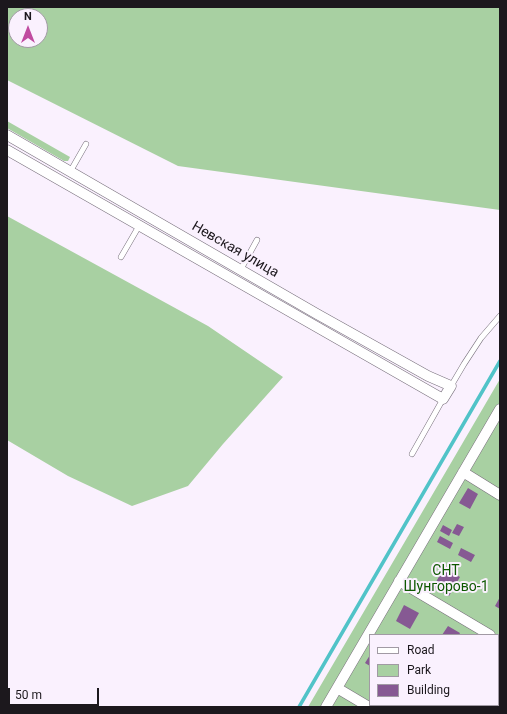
<!DOCTYPE html>
<html>
<head>
<meta charset="utf-8">
<style>
	body { margin:0 }
	#map { position:relative; width:507px; height:714px; overflow:hidden; background:#faf1fe; font-family:Roboto,sans-serif }
	canvas { display:block }
	.frame { position:absolute; inset:0; border:8px solid #1c181d; pointer-events:none }
	.legend { position:absolute; left:369px; top:634px; width:130px; height:72px; box-sizing:border-box; background:#faf1fe; border:1px solid #a19aa4; margin:0; padding:5px 7px; list-style:none; font-size:12px; color:#1c181d }
	.legend li { display:flex; align-items:center; gap:8px; height:20px }
	.legend b { width:20px; border:1px solid #a19aa4 }
	.north { position:absolute; left:8px; top:8px; width:40px; height:40px; box-sizing:border-box; background:#faf1fe; border:1px solid #a19aa4; border-radius:50%; rotate:0deg; font-size:11px; font-weight:700; line-height:16px; text-align:center; color:#1c181d }
	.north::after { content:''; display:block; margin:auto; width:14px; height:18px; background:#c04aa0; clip-path:polygon(50% 0,100% 100%,50% 72%,0 100%) }
	.scale { position:absolute; left:8px; top:688px; width:91px; height:18px; box-sizing:border-box; border:2px solid #1c181d; border-top:0; padding-left:5px; font-size:12px; line-height:14px; white-space:nowrap; color:#1c181d; -webkit-text-stroke:3px #faf1fe; paint-order:stroke }
</style>
</head>
<body>
<div id="map">
<canvas width="507" height="714"></canvas>
<div class="frame"></div>
<ul class="legend">
<li><b style="height:5px;background:#fff"></b>Road</li>
<li><b style="height:11px;background:#a8d0a2"></b>Park</li>
<li><b style="height:11px;background:#865993"></b>Building</li>
</ul>
<div class="north">N</div>
<div class="scale">50 m</div>
</div>
<script>
const g = document.querySelector('canvas').getContext('2d');
g.lineJoin = 'round';
function paint(path, color) { g.fillStyle = color; g.fill(path, 'evenodd'); }
const poly = rows => new Path2D(rows.map(r => 'M' + r).join(''));
function trace(path, color, width, dash) { g.strokeStyle = color; g.lineWidth = width; g.lineCap = dash ? 'butt' : 'round'; g.setLineDash(dash || []); g.stroke(path); }
function label(font, color, halo, rows, align = 'center') {
  g.font = font + ' Roboto,sans-serif'; g.lineWidth = 4; g.setLineDash([]); g.textBaseline = 'middle'; g.strokeStyle = halo; g.fillStyle = color; for (const [text, x, y, turn = 0] of rows) {
    g.save(); g.translate(x, y); g.rotate((+turn || 0) * Math.PI / 180); g.textAlign = isNaN(turn) ? turn : align; if (halo) g.strokeText(text, 0, 0); g.fillText(text, 0, 0); g.restore();
  }
}
paint(poly([
	[7,7,500,7,500,210,178,166,7,80],
	[16,16,40,16,40,40,16,40],
	[7,121,70,157,68,161,64,161,7,128],
	[7,216,208,326,283,377,223,444,188,486,132,506,68,476,7,440],
	[500,379,500,707,308,707,448,468],
	[370,635,498,635,498,705,370,705]
]), '#a8d0a2');
trace(poly([
	[299,707,500,361]
]), '#51c3c8', 3.5);
paint(poly([
	[468,488,478,494,470,509,459,503],
	[457,524,464,527,459,536,452,533],
	[443,525,452,530,449,536,440,531],
	[440,536,453,543,450,549,437,542],
	[461,548,475,555,471,562,458,555],
	[444,568,460,577,449,596,433,587],
	[500,597,500,609,495,606],
	[404,605,419,613,410,629,396,621],
	[448,626,460,633,459,635,442,635],
	[370,655,370,666,365,663],
	[498,660,500,661,500,673,498,676]
]), '#865993');
const lane = poly([
	[70,172,86,144],
	[121,257,139,226],
	[241,269,257,240],
	[451,386,464,364,481,338,500,316],
	[412,454,443,399]
]);
const street = poly([
	[7,135,317,314,428,376,451,386,443,399,7,150],
	[463,472,500,495],
	[399,581,490,635],
	[498,640,500,641],
	[337,688,369,707],
	[326,707,500,409]
]);
trace(lane, '#78707c', 6);
trace(street, '#78707c', 11);
trace(lane, '#fff', 5);
trace(street, '#fff', 10);
label('14px', '#1c181d', '#faf1fe', [
	["Невская улица",235,250,30]
]);
label('14px', '#0d5800', '#faf1fe', [
	["СНТ",446,571],
	["Шунгорово-1",446,587]
]);
</script>
</body>
</html>
